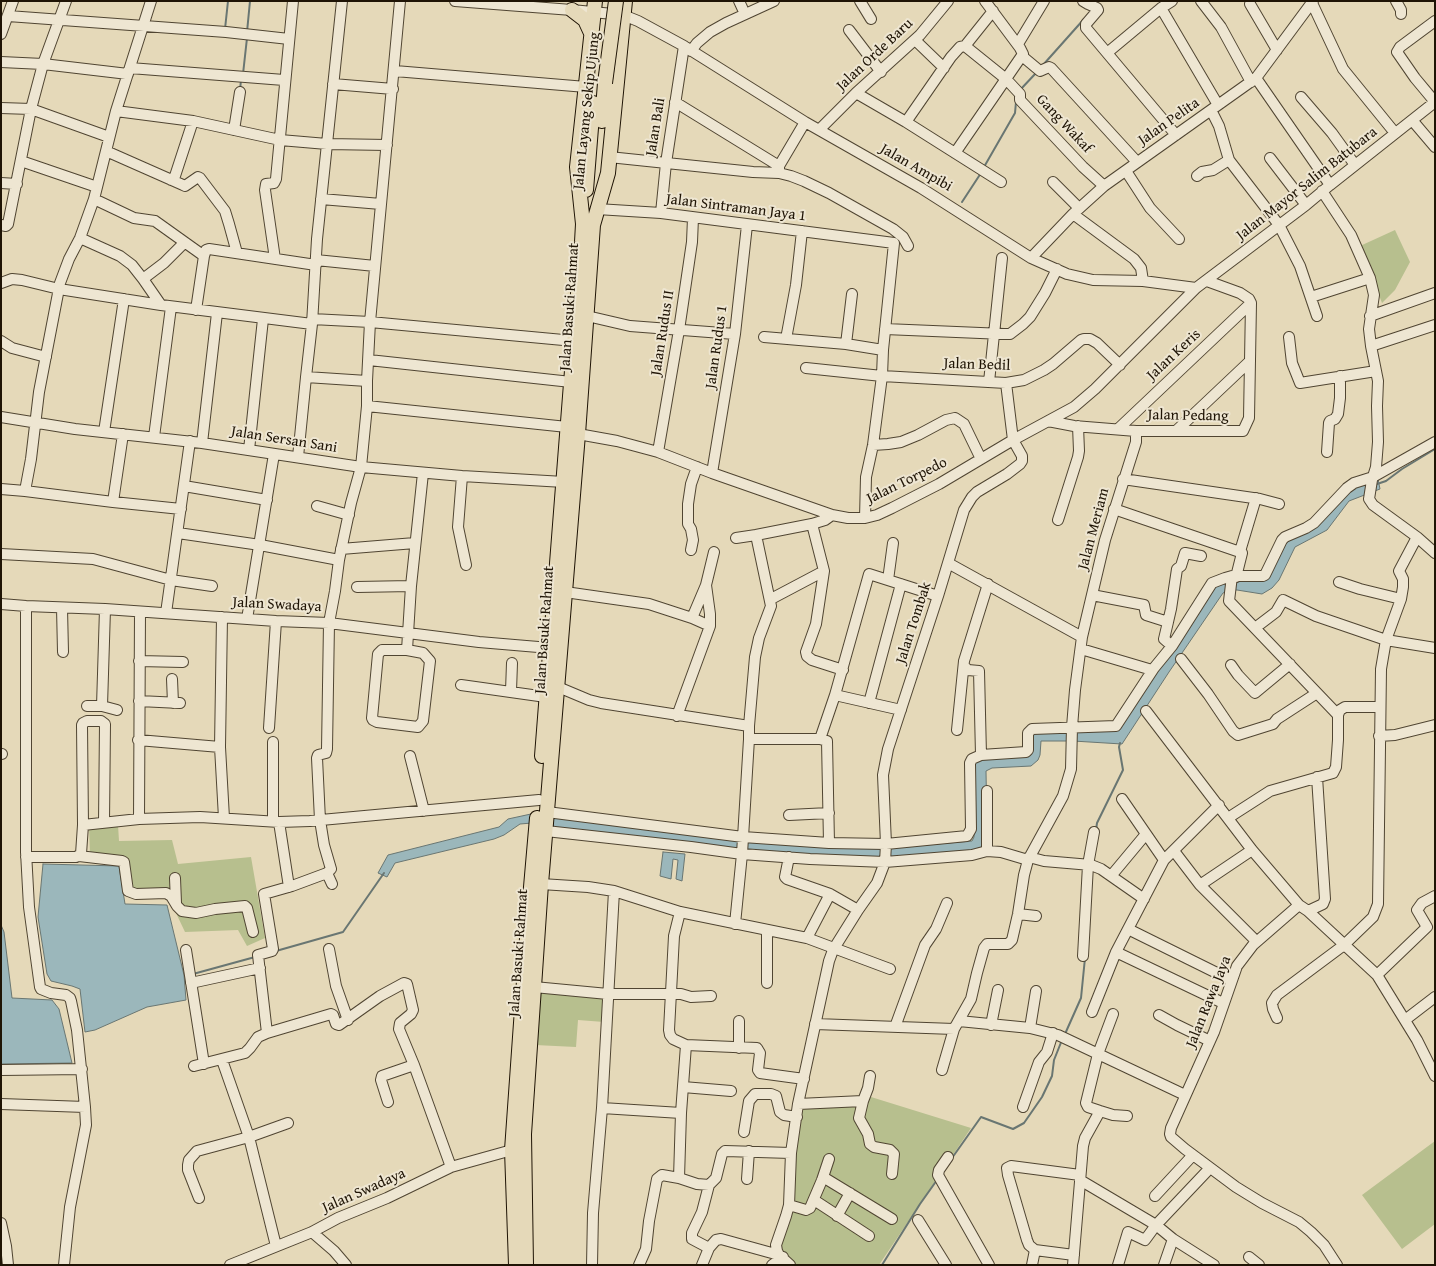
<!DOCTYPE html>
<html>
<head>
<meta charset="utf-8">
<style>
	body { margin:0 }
	#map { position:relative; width:1436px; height:1266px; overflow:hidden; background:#e5d9b9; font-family:"Gentium Book Plus",serif }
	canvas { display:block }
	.frame { position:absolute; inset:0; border:2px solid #1f1405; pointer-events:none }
</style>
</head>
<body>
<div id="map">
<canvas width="1436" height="1266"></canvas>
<div class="frame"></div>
</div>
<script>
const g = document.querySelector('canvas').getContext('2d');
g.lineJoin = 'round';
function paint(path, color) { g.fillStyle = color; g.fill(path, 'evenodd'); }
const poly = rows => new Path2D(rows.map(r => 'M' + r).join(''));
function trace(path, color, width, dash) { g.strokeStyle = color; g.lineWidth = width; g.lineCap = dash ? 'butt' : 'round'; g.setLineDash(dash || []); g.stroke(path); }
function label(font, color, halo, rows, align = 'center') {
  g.font = font + ' "Gentium Book Plus",serif'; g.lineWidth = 4; g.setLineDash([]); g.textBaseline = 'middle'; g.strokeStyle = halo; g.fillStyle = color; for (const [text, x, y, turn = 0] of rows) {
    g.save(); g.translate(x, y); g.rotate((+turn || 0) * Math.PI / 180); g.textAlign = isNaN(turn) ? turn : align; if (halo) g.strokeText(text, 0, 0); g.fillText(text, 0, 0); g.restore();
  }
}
paint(poly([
	[1395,230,1410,262,1395,290,1382,303,1360,246],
	[89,825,118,825,119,841,172,840,178,864,251,857,265,938,247,946,238,930,185,932,167,894,131,897,125,859,90,856],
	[538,993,606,997,604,1022,578,1020,576,1047,535,1045],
	[871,1097,971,1128,879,1265,793,1265,777,1249,801,1108,861,1105],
	[1435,1141,1435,1224,1402,1249,1362,1195]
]), '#b7bf8e');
const water = poly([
	[1378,479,1380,489,1349,501,1327,530,1295,547,1279,580,1272,588,1262,594,1237,590,1229,590,1223,593,1169,672,1122,744,1073,741,1073,730,1116,731,1213,585,1242,579,1261,581,1268,573,1289,535,1305,530,1347,489,1378,479],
	[1071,729,1071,741,1041,741,1040,755,1038,760,1031,766,992,768,986,771,987,829,985,842,980,851,887,860,888,848,972,841,974,837,973,764,975,760,1025,755,1031,733,1071,729],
	[531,814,532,823,520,824,504,835,494,839,395,863,387,877,378,873,388,855,499,827,508,819,531,814],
	[551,816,740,840,740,851,550,827,551,816],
	[744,841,883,848,881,860,744,852,744,841],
	[663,852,685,854,682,881,676,879,678,860,673,859,671,879,660,876,663,852],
	[43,864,119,866,125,904,167,905,184,975,186,1000,147,1007,95,1030,85,1032,80,989,72,986,51,981,47,974,38,917,43,864],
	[1,925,4,932,12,998,52,1000,59,1009,72,1063,1,1064,1,925]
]);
paint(water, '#9bb7bb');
trace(water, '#697672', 1);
trace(poly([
	[225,29,228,1],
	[247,32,250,1],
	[1043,65,1084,19],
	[243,74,247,38],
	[240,90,241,80],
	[1020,90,1036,73],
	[984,167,1015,113,1016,102],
	[962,202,981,173],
	[1377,484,1386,481,1402,469,1435,449],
	[1096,830,1097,823,1123,770,1119,747,1120,743],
	[276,951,343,932,384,873],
	[193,974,255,957],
	[1065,1034,1081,998,1085,958],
	[952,1158,981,1117,1013,1129,1024,1123,1042,1097,1052,1076,1054,1060,1062,1040],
	[882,1265,920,1204,937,1180]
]), '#697672', 2);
const minor = poly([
	[455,1,572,10,623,15,638,21,684,46,805,122,921,188,1031,258,1067,274,1093,280,1143,281,1196,288],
	[739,1,745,14],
	[860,1,871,19],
	[1083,1,1088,4,1097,8,1098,10,1086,24,1086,28,1176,135],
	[1201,1,1221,27,1251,82],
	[1396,1,1401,10,1401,14],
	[1312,3,1343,69,1395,133],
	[1250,4,1277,50],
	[1161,8,1218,105],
	[8,16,226,32,289,39],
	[1435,21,1400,47,1397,52,1415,78,1435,102],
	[849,30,881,72],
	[1,34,13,1],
	[915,40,944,68],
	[1018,44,1044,1],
	[965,46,1006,79,1020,94,1020,100,1083,167,1104,186],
	[691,51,697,43,710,32,726,23,774,1],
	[1107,53,1161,8,1172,1],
	[1022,56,1040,71,1049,67,1051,68,1137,162],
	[1,62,43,64,128,74],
	[130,68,284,80],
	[395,71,586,87],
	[1256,78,1330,185],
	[333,84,393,89],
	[856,93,906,122,1001,182],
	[1301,97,1332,133,1355,165],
	[675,102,779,166],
	[1,108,31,109,109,137],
	[1211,110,1219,126,1229,160,1279,225,1300,266,1317,316],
	[116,111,193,121,280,140,327,144,387,145],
	[1412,120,1435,147],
	[906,122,951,57,960,47,965,46,993,11],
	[234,130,240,92],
	[819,130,856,93,920,35,948,1],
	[106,151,183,185,185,186,198,177,200,178,225,211,229,224,237,253],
	[955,153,1023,54,1020,48,985,1],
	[609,157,753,172,779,173,791,176,804,181,829,193,893,229,903,237,908,246],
	[1270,158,1306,205],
	[21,161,97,187],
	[779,171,779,166,805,122],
	[1126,171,1150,208,1179,239],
	[1197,176,1202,172,1213,170,1229,160],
	[171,180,175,176,193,121],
	[1053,182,1079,208],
	[1,183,17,184],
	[1322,191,1351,235,1370,278,1374,295,1369,329,1371,346,1378,381,1377,406,1378,442,1376,467,1372,480,1369,499,1373,505,1417,537,1435,553],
	[94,199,134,218,155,221,204,256],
	[321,199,381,204],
	[597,209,661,213,894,243,883,350,882,376,873,445,866,477,865,518],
	[661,213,666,163,684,46],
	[1073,214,1134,259,1141,268,1143,281],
	[1,225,6,226,8,224,31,109,43,64,66,1],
	[80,238,120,256,132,265,143,279,161,305],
	[1031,258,1073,214,1104,186,1256,78,1313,1],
	[275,259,265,190,266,184,274,183,276,179,293,1],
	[316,260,375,266],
	[143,279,164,263,184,243],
	[1,283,12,279,22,280,59,289,161,305,312,324],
	[1311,297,1370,278],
	[196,310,204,256,206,250,209,249,316,265],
	[587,316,630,326,735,334],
	[1370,316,1435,293],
	[312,319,370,322,574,341],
	[885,329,1004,334,1010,334,1023,324,1030,317,1045,293,1057,269],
	[764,337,846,344,883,350],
	[1289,337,1292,363,1300,383,1376,371],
	[786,339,796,285,802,231],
	[1,341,12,348,46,357],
	[846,344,852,294],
	[1371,346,1435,325],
	[369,360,571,382],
	[806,368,882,376,1006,383,1024,380,1044,370,1053,364,1081,340,1084,339,1090,339,1097,343,1120,365],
	[306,377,367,381],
	[989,382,1002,258],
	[367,406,567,427],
	[1,417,75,429,202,443,361,467,462,476,564,482],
	[1048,421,1074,426,1136,431,1243,431,1249,418,1251,303,1249,299,1240,293,1207,281],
	[1118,429,1251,303],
	[1177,430,1250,361],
	[104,432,124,299],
	[578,434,617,441,658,452,712,473,832,515,848,518,865,518,877,515,892,508,939,484,1013,440,1074,407,1095,389,1196,288,1306,205,1330,185,1435,102],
	[154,437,171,307],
	[202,443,217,313],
	[873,445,888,444,901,442,918,435,946,420,955,418,964,424,981,459],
	[249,450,263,319],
	[658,452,679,330,692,242,693,218],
	[1327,452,1329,423,1330,421,1335,419,1338,414,1340,398,1340,376],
	[298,457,306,377,312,324,317,239,342,1],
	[712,473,735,334,747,225],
	[462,476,458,527,466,565],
	[1123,479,1260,499,1279,504],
	[184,486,267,500],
	[1,489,25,491,113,502,181,509],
	[25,491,31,459,39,392,60,283,69,259,80,238,94,199,116,111,151,1],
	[113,502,123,434],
	[317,506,349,515],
	[1114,509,1237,551,1240,550,1241,548,1256,498],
	[1058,520,1078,457,1079,451,1078,426],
	[812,524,824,571,816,624,806,652,807,656,812,660,843,670],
	[178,533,260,545,339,560],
	[756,535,812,524,825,520,832,515],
	[341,549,415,543],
	[691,550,693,540,691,529,688,524,688,504,691,484,697,467],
	[1,554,93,559,171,580,212,586],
	[948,563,1082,637],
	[1236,577,1242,553,1240,549],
	[888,580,893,543],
	[1339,582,1360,589,1401,599],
	[357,587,411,586],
	[565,592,649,604,692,618,710,626],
	[1092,595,1144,605,1146,615,1168,622,1164,639,1172,646],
	[771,599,824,571],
	[1,604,26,606,105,609,276,621,329,623,479,642,550,648],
	[26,606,26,852,29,907,40,987,41,989,51,993,66,995,70,998,71,1001,77,1030,85,1107,86,1125,70,1207,64,1265],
	[62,608,63,652],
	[166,613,190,441],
	[222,617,220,747,224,818],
	[692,618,706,585,714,552],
	[247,619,274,454],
	[1168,622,1171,609,1177,569,1181,566,1185,553,1201,556],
	[1255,628,1276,612,1283,600,1316,616,1386,640,1435,648],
	[1081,649,1152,670],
	[382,650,407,650,423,653,430,661,423,721,418,727,377,722,373,720,372,718,378,654,382,650],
	[407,650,411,586,423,473],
	[1181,659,1208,694,1233,731,1238,735,1273,724,1277,719,1317,693],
	[139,661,183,662],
	[1231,665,1238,675,1255,693,1290,664],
	[964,666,968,670,979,671,981,755],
	[172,679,173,703],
	[461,685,546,697],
	[558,687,589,700,601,703,749,726],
	[511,691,512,663],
	[139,701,180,703],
	[869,703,901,584],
	[87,706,102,706,117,710],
	[102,706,105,609],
	[901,710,835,695,869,574,938,596],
	[1146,711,1252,850,1299,905],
	[1338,715,1340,710,1345,707,1380,707],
	[677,716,710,626,710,614,706,585],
	[269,728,276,621],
	[957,730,964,661,988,584],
	[1379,736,1395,735,1435,725],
	[749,739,820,739],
	[138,740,220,747],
	[273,742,273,821],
	[1,754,2,754],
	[410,756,424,811],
	[1122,799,1164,860],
	[547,812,743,837,829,843,886,844,967,836,971,829,970,763,972,759,981,755,1026,752,1028,750,1028,733,1032,729,1116,726,1154,668,1172,646,1212,583,1225,578,1232,576,1263,576,1265,575,1282,540,1285,537,1306,528,1314,523,1347,488,1354,483,1373,477,1435,442],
	[789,815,829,813],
	[1228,818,1270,791,1333,773,1336,767,1338,740,1338,715,1229,601,1232,576],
	[139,819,140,612],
	[279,822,289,887],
	[83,825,139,819,200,817,279,822,310,821,539,800],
	[546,831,691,847,742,854,810,859,885,862,972,855,987,851,1001,852,1028,860],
	[829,843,827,741,820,739,835,695],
	[987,851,987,791],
	[1174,851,1200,885,1256,941],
	[79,856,122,861,124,862,128,891,136,894,166,893,171,896,177,906,182,911,196,913,215,909,245,906,247,908,253,932],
	[26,857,76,857,81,854,83,825,82,725,83,723,87,721,101,721,105,724,104,822],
	[789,857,785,877,787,879,830,894,858,910],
	[1029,857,1044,861,1091,865,1101,869,1144,899],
	[1111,876,1146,834],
	[175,878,176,903],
	[332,884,327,873,331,869,324,845,320,820,317,758,318,755,326,753,327,749,329,623,335,591,339,560,351,503,361,467,367,406,367,381,370,322,400,1],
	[541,884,588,887,614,891,680,912,807,938,890,969],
	[1200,885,1252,850],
	[1308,911,1323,904,1325,899,1317,777],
	[680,912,674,936,669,1030,670,1035,673,1039,686,1045,681,1113,679,1178,697,1184,709,1185,716,1178,722,1154,725,1151,791,1153],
	[1018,914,1036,916],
	[735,924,742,854,749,739,749,726,755,657,759,638,771,606,756,535,736,538],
	[1128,929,1231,980],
	[767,930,767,983],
	[807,938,830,894],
	[329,949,336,986,348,1020],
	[186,950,204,1064],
	[1116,952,1223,1003],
	[1083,956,1088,865,1094,832],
	[1377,975,1427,927,1417,910,1422,903,1435,896],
	[191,983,260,968],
	[534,987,608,994,681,994,691,997,711,996],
	[1092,1012,1116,952,1164,860,1219,805],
	[1113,1014,1098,1054,1086,1103,1088,1107,1100,1111,1113,1115,1127,1116],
	[1159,1015,1177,1025,1210,1041],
	[1277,1018,1273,1009,1272,1003,1277,995,1344,945,1373,917,1378,904,1381,669,1386,640,1401,599,1403,587,1403,579,1399,571,1417,537],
	[1405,1020,1435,997],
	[959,1021,1030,1028,1058,1035,1185,1095],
	[815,1024,954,1029],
	[991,1025,998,990],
	[895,1027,925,945,936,929,947,903],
	[1030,1028,1036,991],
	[267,1033,258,955,272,951,273,949,264,894,292,886,327,873],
	[686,1045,757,1048,760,1053,758,1070,760,1073,804,1079],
	[739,1048,739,1021],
	[222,1060,249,1137,276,1246],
	[194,1066,245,1053,250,1048,258,1037,267,1033,331,1014,333,1015,336,1024,339,1025,380,996,404,983,407,984,413,1010,411,1014,400,1023,399,1029,414,1065,451,1167],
	[1,1070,82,1069],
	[942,1070,954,1029,971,999,977,973,984,948,987,944,1008,944,1012,940,1018,914,1024,875,1028,860,1063,796,1071,769,1072,727,1075,690,1082,637,1105,540,1136,442,1136,431],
	[683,1087,731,1091],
	[863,1101,859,1118,868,1134,870,1144,874,1147,890,1150,894,1154,892,1174],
	[388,1102,381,1080,382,1076,414,1065],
	[1,1104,85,1107],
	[798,1104,863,1101,868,1088,870,1076],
	[1023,1107,1039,1062,1047,1052,1053,1033],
	[602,1108,681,1113],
	[744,1132,749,1101,755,1094,771,1094,776,1096,780,1112,784,1115,797,1117],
	[948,1157,939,1170,938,1175,989,1265],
	[823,1177,892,1219],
	[747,1179,749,1151],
	[1080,1180,1156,1225,1173,1239,1214,1265],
	[709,1185,702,1212,692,1233,692,1239,709,1248,716,1240,721,1239,779,1255],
	[1155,1196,1193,1155],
	[199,1198,188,1170,188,1165,189,1160,197,1151,249,1137,288,1123],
	[814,1200,869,1236],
	[789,1205,806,1210,810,1208,822,1180,829,1159],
	[837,1216,850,1193],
	[918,1220,946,1265],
	[1,1223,6,1246,8,1265],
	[312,1232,334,1251,346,1265],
	[1035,1250,1074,1255],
	[1249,1257,1259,1265],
	[230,1265,312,1232,338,1218,387,1198,451,1167,512,1150],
	[592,1265,593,1213,602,1108,614,891],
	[639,1265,646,1249,649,1221,657,1179,662,1175,679,1178],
	[702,1265,709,1248],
	[772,1265,783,1257],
	[790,1265,779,1255,777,1251,776,1245,786,1216,789,1205,791,1153,798,1104,829,961,833,950,858,910,877,883,885,862,886,844,883,775,888,749,938,596,964,510,972,497,977,492,1007,474,1020,464,1022,461,1022,456,1013,440,1006,383],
	[1032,1265,1035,1250,1029,1245,1027,1240,1008,1175,1007,1168,1011,1166,1080,1175],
	[1073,1265,1083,1146,1085,1138,1100,1111],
	[1118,1265,1128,1232,1145,1240,1156,1225,1210,1168],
	[1164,1265,1173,1239],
	[1337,1265,1324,1245,1311,1232,1299,1222,1262,1203,1236,1187,1185,1149,1171,1137,1170,1134,1171,1128,1214,1032,1237,966,1253,945,1299,905,1308,911,1377,975,1417,1040,1435,1076]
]);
const highway = poly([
	[572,10,585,20,591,33],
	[602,121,605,83],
	[586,190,593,103],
	[542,756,582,242,583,224,577,167,595,1],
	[516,1265,512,1150,529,910,537,818],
	[526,1265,524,1134,541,884,578,434,593,225,608,173,625,1]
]);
trace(minor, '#504532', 12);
trace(highway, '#1f1405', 16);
trace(minor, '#eee6d2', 10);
trace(highway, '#e5d9b9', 14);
const highwayBridge = poly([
	[605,83,616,1]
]);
trace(highwayBridge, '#1f1405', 16, []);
trace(highwayBridge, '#e5d9b9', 14);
label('15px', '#1f1405', '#eee6d2', [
	["Jalan Orde Baru",875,55,-43],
	["Jalan Layang Sekip Ujung",587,111,-84],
	["Jalan Pelita",1169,122,-35],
	["Gang Wakaf",1064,124,47],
	["Jalan Bali",656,127,-81],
	["Jalan Ampibi",916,168,30],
	["Jalan Mayor Salim Batubara",1307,184,-38],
	["Jalan Sintraman Jaya 1",736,208,7],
	["Jalan Basuki Rahmat",570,307,-86],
	["Jalan Rudus II",663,333,-81],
	["Jalan Rudus 1",717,347,-82],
	["Jalan Keris",1174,355,-43],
	["Jalan Bedil",977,365,2],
	["Jalan Pedang",1188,416,1],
	["Jalan Sersan Sani",284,440,9],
	["Jalan Torpedo",907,481,-26],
	["Jalan Meriam",1094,529,-75],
	["Jalan Swadaya",277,605,3],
	["Jalan Tombak",914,623,-72],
	["Jalan Basuki Rahmat",545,630,-86],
	["Jalan Basuki Rahmat",519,953,-86],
	["Jalan Rawa Jaya",1209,1002,-68],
	["Jalan Swadaya",364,1191,-24]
]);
</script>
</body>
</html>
